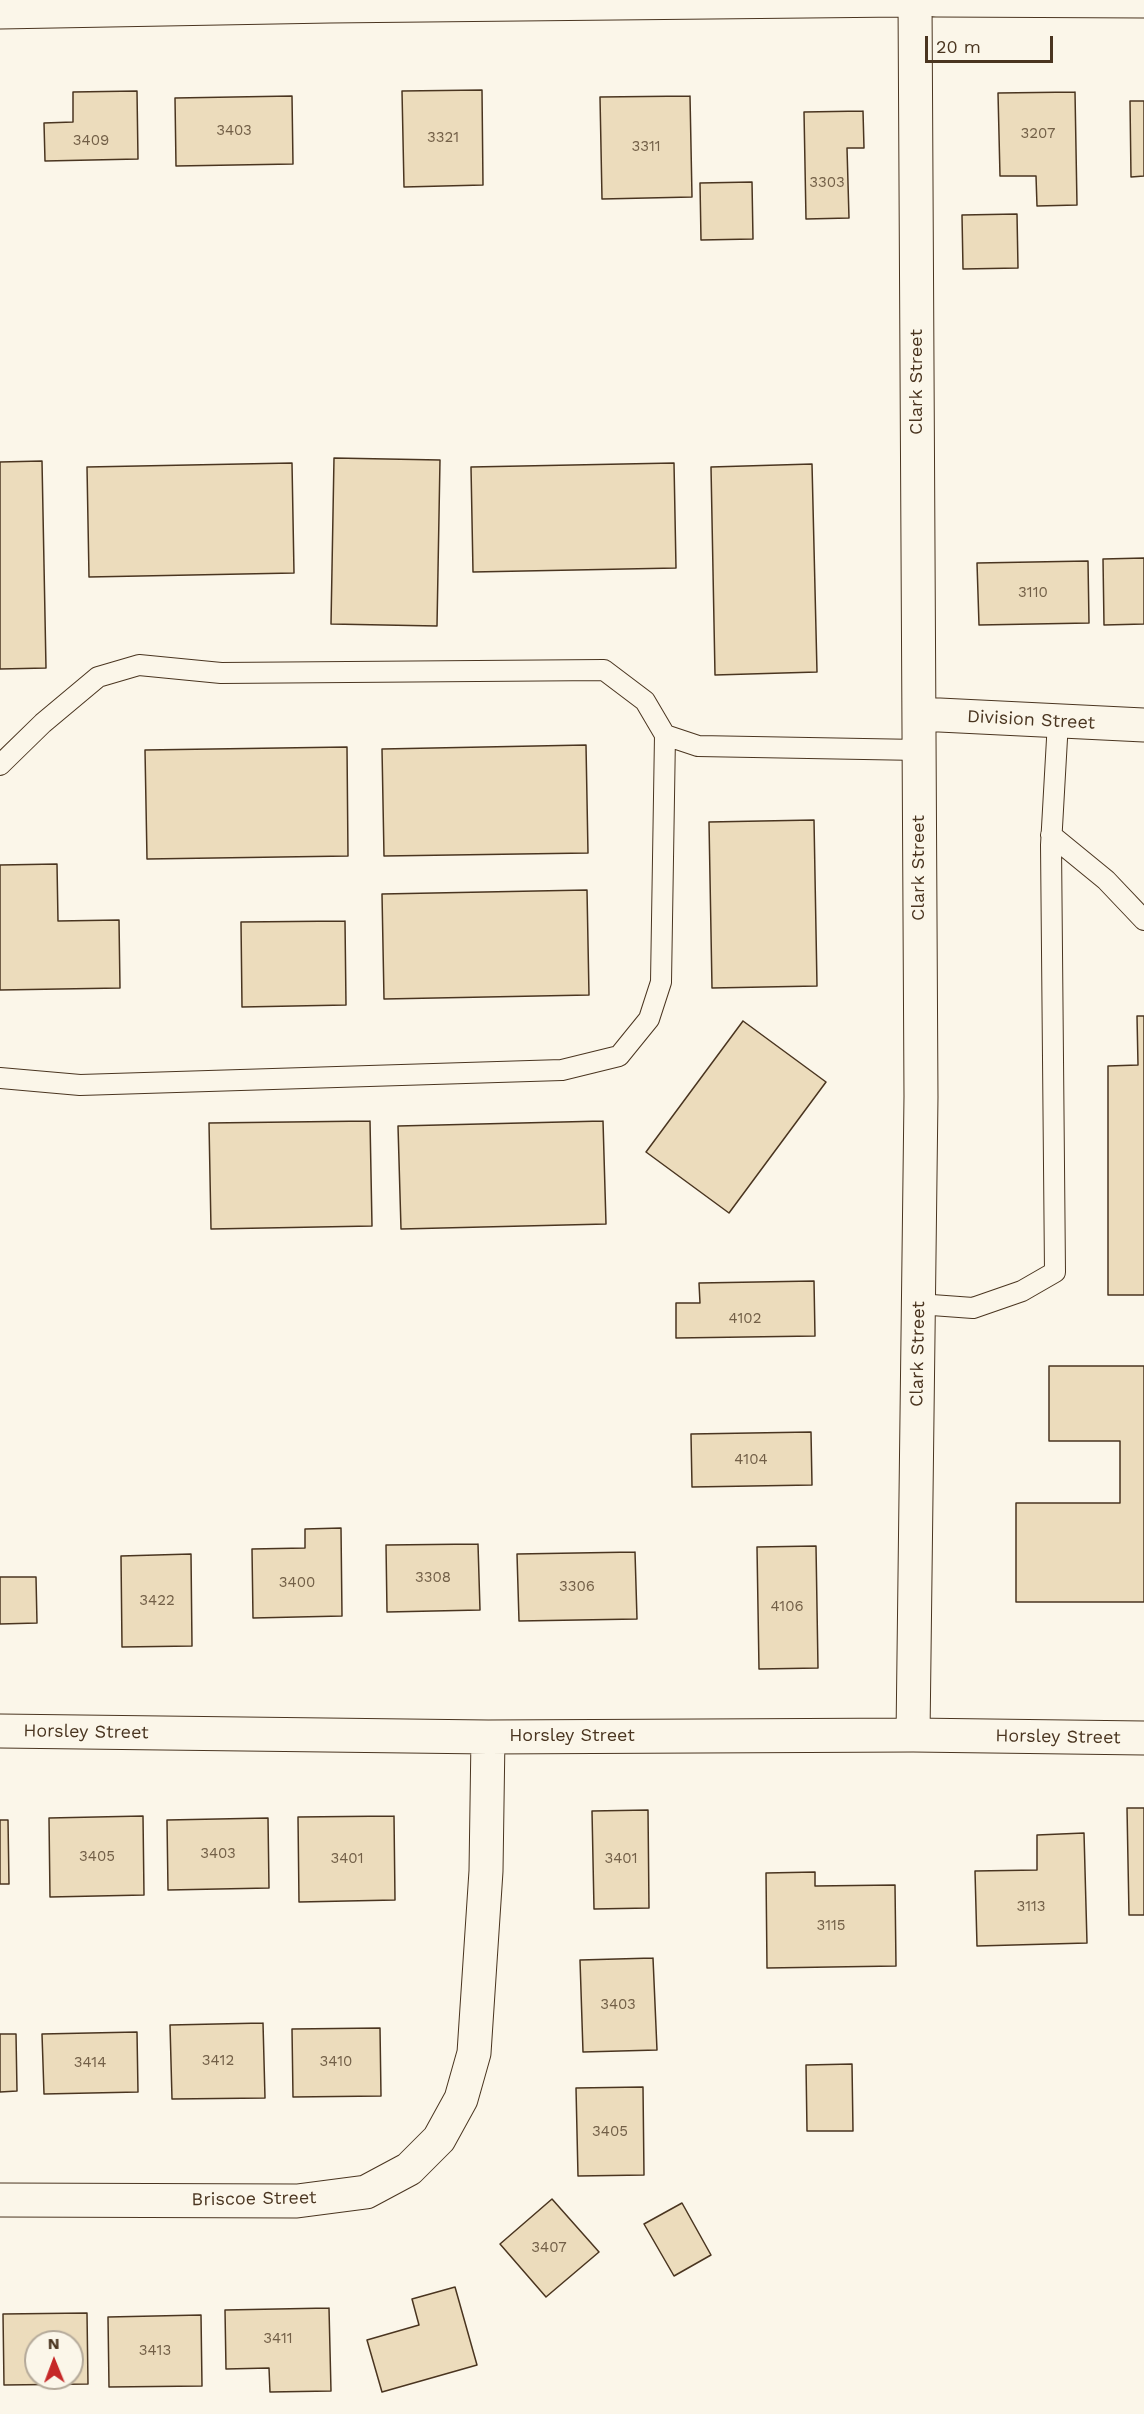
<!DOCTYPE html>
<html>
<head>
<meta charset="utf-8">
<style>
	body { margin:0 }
	#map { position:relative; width:1144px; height:2414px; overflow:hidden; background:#fbf6e9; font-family:"Work Sans",sans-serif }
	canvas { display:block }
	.north { position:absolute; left:24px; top:2330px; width:60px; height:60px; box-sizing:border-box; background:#fbf6e9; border:2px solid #b4a999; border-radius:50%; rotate:359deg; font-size:16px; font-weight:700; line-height:24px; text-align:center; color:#4a3520 }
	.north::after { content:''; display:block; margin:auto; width:21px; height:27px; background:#c62828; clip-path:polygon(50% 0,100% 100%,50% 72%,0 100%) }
	.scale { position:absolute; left:925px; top:36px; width:128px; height:27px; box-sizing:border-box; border:3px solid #4a3520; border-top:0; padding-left:8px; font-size:18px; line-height:21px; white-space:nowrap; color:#4a3520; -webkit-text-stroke:4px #fbf6e9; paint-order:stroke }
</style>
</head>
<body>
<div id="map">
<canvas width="1144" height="2414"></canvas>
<div class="north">N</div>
<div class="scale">20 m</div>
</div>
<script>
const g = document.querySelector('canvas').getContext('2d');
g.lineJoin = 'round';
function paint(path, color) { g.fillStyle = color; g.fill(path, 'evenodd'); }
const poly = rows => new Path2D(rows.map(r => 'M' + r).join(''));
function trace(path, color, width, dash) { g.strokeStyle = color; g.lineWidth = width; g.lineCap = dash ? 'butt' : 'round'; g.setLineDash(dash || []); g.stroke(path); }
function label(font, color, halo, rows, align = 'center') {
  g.font = font + ' "Work Sans",sans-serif'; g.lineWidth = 4.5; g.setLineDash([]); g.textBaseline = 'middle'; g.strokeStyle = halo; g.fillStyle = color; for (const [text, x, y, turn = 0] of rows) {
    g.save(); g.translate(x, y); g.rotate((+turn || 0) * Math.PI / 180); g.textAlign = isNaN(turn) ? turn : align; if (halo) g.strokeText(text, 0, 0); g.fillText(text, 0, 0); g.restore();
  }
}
const building = poly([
	[482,90,483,185,404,187,402,91,482,90],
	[137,91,138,159,45,161,44,123,73,122,73,92,137,91],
	[1075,92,1077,205,1037,206,1036,176,1000,176,998,93,1075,92],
	[292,96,293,164,176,166,175,98,292,96],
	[690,96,692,197,602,199,600,97,690,96],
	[1130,101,1144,101,1144,176,1131,177,1130,101],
	[863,111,864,148,847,148,849,218,806,219,804,112,863,111],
	[752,182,753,239,701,240,700,183,752,182],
	[1017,214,1018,268,963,269,962,215,1017,214],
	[334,458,440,460,437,626,331,624,334,458],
	[42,461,46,668,0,669,0,462,42,461],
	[292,463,294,573,89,577,87,467,292,463],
	[674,463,676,568,473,572,471,467,674,463],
	[812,464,817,672,715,675,711,467,812,464],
	[1144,558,1144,624,1104,625,1103,559,1144,558],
	[1088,561,1089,623,979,625,977,563,1088,561],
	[586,745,588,853,384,856,382,749,586,745],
	[347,747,348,856,147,859,145,750,347,747],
	[814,820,817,986,712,988,709,822,814,820],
	[57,864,58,921,119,920,120,988,0,990,0,865,57,864],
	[587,890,589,995,384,999,382,894,587,890],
	[345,921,346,1005,242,1007,241,922,345,921],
	[1137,1016,1144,1016,1144,1295,1108,1295,1108,1066,1138,1065,1137,1016],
	[743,1021,826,1082,729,1213,646,1152,743,1021],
	[370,1121,372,1226,211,1229,209,1123,370,1121],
	[603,1121,606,1224,401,1229,398,1126,603,1121],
	[814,1281,815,1336,676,1338,676,1303,700,1303,699,1283,814,1281],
	[1049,1366,1144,1366,1144,1602,1016,1602,1016,1503,1120,1503,1120,1441,1049,1441,1049,1366],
	[811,1432,812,1485,692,1487,691,1434,811,1432],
	[341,1528,342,1616,253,1618,252,1549,305,1548,305,1529,341,1528],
	[478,1544,480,1610,387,1612,386,1545,478,1544],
	[816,1546,818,1668,759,1669,757,1547,816,1546],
	[635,1552,637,1619,519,1621,517,1554,635,1552],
	[191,1554,192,1646,122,1647,121,1556,191,1554],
	[0,1577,36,1577,37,1623,0,1624,0,1577],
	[1127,1808,1144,1808,1144,1915,1129,1915,1127,1808],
	[648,1810,649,1908,594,1909,592,1811,648,1810],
	[143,1816,144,1895,50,1897,49,1818,143,1816],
	[394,1816,395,1900,299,1902,298,1817,394,1816],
	[268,1818,269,1888,168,1890,167,1820,268,1818],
	[0,1820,8,1820,9,1884,0,1884,0,1820],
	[1084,1833,1087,1943,977,1946,975,1871,1037,1870,1037,1835,1084,1833],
	[815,1872,815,1886,895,1885,896,1966,767,1968,766,1873,815,1872],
	[653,1958,657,2050,583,2052,580,1960,653,1958],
	[263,2023,265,2098,172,2099,170,2025,263,2023],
	[380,2028,381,2096,293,2097,292,2029,380,2028],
	[137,2032,138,2092,44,2094,42,2034,137,2032],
	[0,2034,16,2034,17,2091,0,2092,0,2034],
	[852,2064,853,2131,807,2131,806,2065,852,2064],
	[643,2087,644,2175,578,2176,576,2088,643,2087],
	[552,2199,599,2252,546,2297,500,2244,552,2199],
	[682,2203,711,2255,674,2276,644,2224,682,2203],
	[455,2287,477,2365,382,2392,367,2340,419,2325,412,2299,455,2287],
	[329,2308,331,2391,270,2392,269,2368,226,2369,225,2310,329,2308],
	[87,2313,88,2384,4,2385,3,2314,87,2313],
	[36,2342,72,2342,72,2378,36,2378,36,2342],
	[201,2315,202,2386,109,2387,108,2317,201,2315]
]);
paint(building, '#ecdcbc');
trace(building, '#4a3520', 1.5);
const service = poly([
	[0,765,43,723,98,677,139,665,221,673,604,670,645,701,665,735,698,746,919,750],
	[1051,835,1106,880,1144,920],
	[0,1078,80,1085,562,1070,619,1056,649,1019,661,982,665,735],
	[918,1304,973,1308,1022,1291,1055,1272,1051,845,1058,721]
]);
const minor = poly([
	[936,0,1144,1],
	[0,12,330,6,902,0],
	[919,714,1144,725],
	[0,1731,488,1737,913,1735,1144,1738],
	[913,1735,921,1096,915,0],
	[0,2200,297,2201,366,2192,409,2169,439,2139,461,2099,474,2053,486,1871,488,1737]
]);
trace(service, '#4a3520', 22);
trace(minor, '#4a3520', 35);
trace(service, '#fbf6e9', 20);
trace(minor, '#fbf6e9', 33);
label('15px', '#725f47', null, [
	["3403",234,131],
	["3207",1038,134],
	["3321",443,138],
	["3409",91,141],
	["3311",646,147],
	["3303",827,183],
	["3110",1033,593],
	["4102",745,1319],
	["4104",751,1460],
	["3308",433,1578],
	["3400",297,1583],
	["3306",577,1587],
	["3422",157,1601],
	["4106",787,1607],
	["3403",218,1854],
	["3405",97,1857],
	["3401",347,1859],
	["3401",621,1859],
	["3113",1031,1907],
	["3115",831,1926],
	["3403",618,2005],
	["3412",218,2061],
	["3410",336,2062],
	["3414",90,2063],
	["3405",610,2132],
	["3407",549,2248],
	["3411",278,2339],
	["3413",155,2351]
]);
label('18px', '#4a3520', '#fbf6e9', [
	["Clark Street",917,382,-90],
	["Division Street",1031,720,3],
	["Clark Street",919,868,-90],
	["Clark Street",918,1354,-89],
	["Horsley Street",86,1732,1],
	["Horsley Street",572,1736],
	["Horsley Street",1058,1737,1],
	["Briscoe Street",254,2199,-1]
]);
</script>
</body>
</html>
